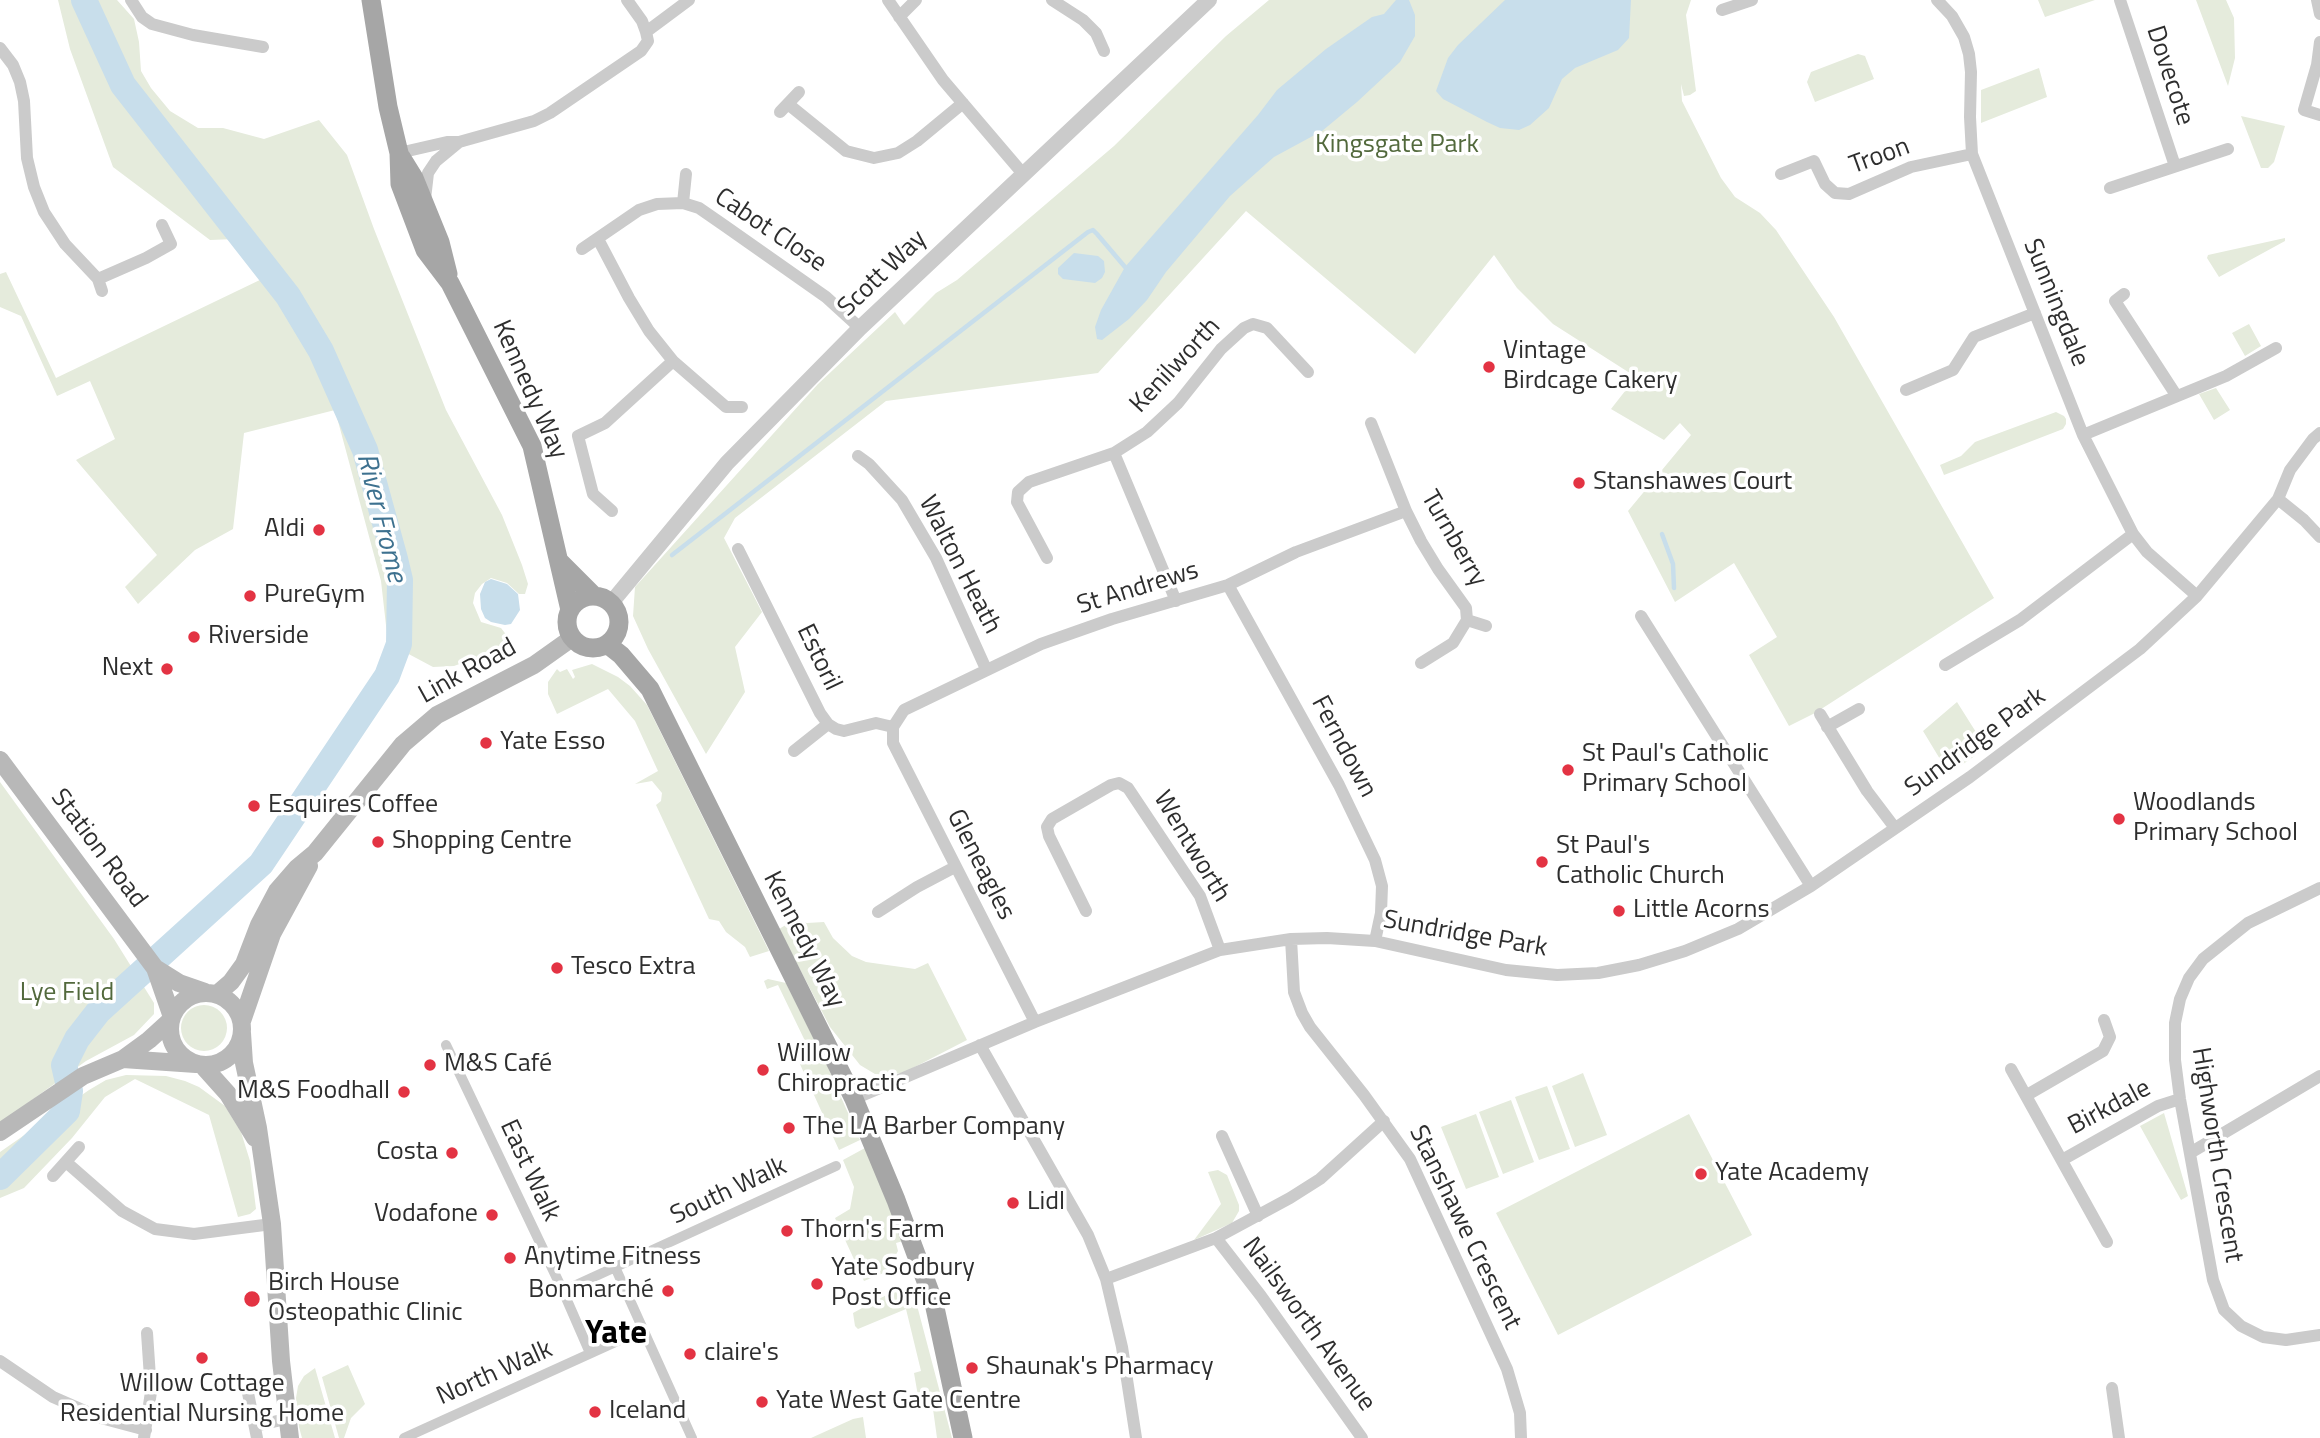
<!DOCTYPE html>
<html>
<head>
<meta charset="utf-8">
<style>
	body { margin:0 }
	canvas { display:block; background:#fff }
</style>
</head>
<body>
<canvas width="2320" height="1438"></canvas>
<script>
const g = document.querySelector('canvas').getContext('2d');
g.lineJoin = 'round';
function paint(path, color) { g.fillStyle = color; g.fill(path, 'evenodd'); }
const poly = rows => new Path2D(rows.map(r => 'M' + r).join(''));
function trace(path, color, width, dash) { g.strokeStyle = color; g.lineWidth = width; g.lineCap = dash ? 'butt' : 'round'; g.setLineDash(dash || []); g.stroke(path); }
function label(font, color, halo, rows, align = 'center') {
  g.font = font + ' "Titillium Web",sans-serif'; g.lineWidth = 7; g.setLineDash([]); g.textBaseline = 'middle'; g.strokeStyle = halo; g.fillStyle = color; for (const [text, x, y, turn = 0] of rows) {
    g.save(); g.translate(x, y); g.rotate((+turn || 0) * Math.PI / 180); g.textAlign = isNaN(turn) ? turn : align; if (halo) g.strokeText(text, 0, 0); g.fillText(text, 0, 0); g.restore();
  }
}
paint(poly([
	[58,0,117,0,134,19,139,42,141,71,151,88,170,111,198,128,223,128,264,139,319,120,347,155,374,229,446,410,502,515,522,565,528,584,525,594,519,594,507,583,491,578,482,584,475,593,473,603,481,622,501,628,508,637,501,649,454,666,433,667,388,643,381,581,335,410,244,433,233,529,195,550,138,604,125,587,157,555,76,460,115,439,90,381,57,396,21,316,0,307,0,274,6,272,56,378,264,278,235,239,210,240,113,167,70,49],
	[1269,0,1691,0,1686,15,1696,91,1690,95,1684,96,1681,84,1682,101,1721,178,1735,197,1760,213,1776,230,1834,317,1994,598,1815,713,1789,726,1749,655,1777,637,1734,563,1675,602,1628,511,1691,435,1680,423,1664,440,1611,409,1636,377,1553,324,1517,288,1494,255,1415,354,1246,211,1098,373,886,401,735,518,724,538,762,612,735,647,745,692,706,754,648,649,633,616,635,587,818,384,895,312,904,325,936,293,957,280,1114,146,1226,36],
	[2038,0,2095,0,2045,17],
	[2196,0,2226,0,2234,18,2235,58,2228,86],
	[1858,54,1865,56,1874,79,1815,102,1807,82,1811,72],
	[2039,68,2047,97,1981,123,1981,90],
	[2241,116,2285,126,2274,162,2268,168,2261,168],
	[2285,238,2285,241,2219,277,2207,258,2208,255],
	[2249,324,2261,346,2245,356,2232,333],
	[2216,388,2230,410,2214,420,2199,394],
	[2056,412,2064,416,2066,419,2066,424,2063,429,1944,475,1940,465,1961,456,1975,442],
	[592,664,618,677,630,686,647,705,769,951,750,957,745,947,726,932,719,921,709,919,656,805,661,801,662,793,652,781,635,784,658,771,635,721,608,689,557,714,548,694,548,682,557,669,560,672,567,669,573,679,575,677,572,670],
	[1957,702,1986,748,1949,774,1923,731],
	[0,782,114,939,154,1003,154,1014,134,1035,86,1061,0,1123],
	[794,920,807,923,824,922,833,938,852,956,866,962,915,969,928,963,967,1040,905,1072,891,1075,875,1074,860,1065,830,1027,779,929],
	[768,979,786,983,825,1061,860,1140,839,1150,794,1051,806,1043,778,985,767,989,764,981],
	'181 1028a23 23 0 1 1 46 0a23 23 0 1 1-46 0Z',
	[1583,1073,1607,1135,1575,1147,1552,1086],
	[126,1075,166,1076,185,1081,199,1087,225,1106,241,1132,250,1161,256,1209,250,1214,238,1217,209,1115,135,1079,105,1097,72,1138,24,1188,0,1198,0,1152,89,1090,106,1080],
	[1547,1086,1570,1149,1539,1160,1515,1097],
	[1511,1100,1534,1162,1503,1174,1479,1112],
	[2164,1113,2188,1196,2181,1200,2140,1126],
	[1476,1114,1499,1177,1466,1189,1441,1127],
	[1689,1114,1752,1235,1558,1335,1496,1213],
	[865,1148,903,1241,896,1243,898,1251,886,1272,864,1281,835,1218,850,1209,854,1187,843,1160],
	[1218,1170,1227,1175,1239,1205,1239,1211,1232,1223,1194,1240,1221,1204,1208,1172],
	[899,1288,914,1294,952,1438,937,1438,933,1409,931,1409,928,1395,918,1396,914,1373,921,1371,906,1309,858,1329,855,1326,853,1313],
	[348,1365,365,1404,351,1418,344,1438,339,1438,322,1377],
	[315,1368,335,1438,302,1438,299,1427,296,1398,298,1386,304,1376],
	[863,1417,866,1438,811,1438,853,1419]
]), '#e5ebdc');
paint(poly([
	[1396,0,1409,0,1415,15,1415,36,1400,62,1357,102,1322,131,1274,157,1230,196,1166,272,1147,300,1129,319,1102,340,1097,339,1095,327,1101,310,1125,267,1258,115,1277,90,1326,49,1372,17,1384,14],
	[1505,0,1631,0,1629,38,1618,50,1575,68,1562,79,1549,108,1530,125,1519,130,1500,128,1487,122,1443,99,1436,91,1448,58,1458,45],
	[1074,253,1098,256,1104,261,1105,272,1102,278,1095,283,1063,279,1058,274,1058,268],
	[491,579,507,584,518,594,520,610,511,624,505,625,491,622,485,618,481,609,480,594,485,582]
]), '#c8deeb');
trace(poly([
	[1662,534,1673,564,1674,588],
	[672,555,1088,232,1093,230,1097,234,1125,267]
]), '#c8deeb', 4.5);
trace(poly([
	[0,1177,67,1111,70,1091,64,1065,77,1039,98,1012,261,864,387,676,399,644,400,580,395,559,365,450,321,351,288,296,123,85,84,0]
]), '#c8deeb', 26);
trace(poly([
	[446,1045,563,1291,590,1353],
	[615,1267,692,1438],
	[563,1291,836,1166],
	[404,1438,642,1330]
]), '#cbcbcb', 10);
trace(poly([
	[131,0,142,17,152,24,193,35,263,47],
	[888,0,943,80,1024,175],
	[1052,0,1083,20,1096,33,1104,51],
	[1937,0,1952,16,1964,37,1969,54,1971,72,1970,117,1972,154,2083,435,2133,534,2147,552,2197,596],
	[2120,0,2175,166],
	[2317,0,2320,14],
	[1722,10,1752,0],
	[899,17,916,0],
	[646,32,689,0],
	[2320,42,2317,65,2304,110,2320,115],
	[0,48,13,65,20,82,24,101,27,158,34,187,44,212,65,244,98,279,102,291],
	[788,104,846,151,874,158,898,153,917,141,963,103],
	[780,112,799,92],
	[399,153,447,142,459,142,534,121,550,113,641,51,648,41,646,32,642,21,627,0],
	[1781,174,1814,161,1825,184,1835,193,1849,194,1911,167,1972,154],
	[2110,188,2228,149],
	[425,199,428,173,436,161,459,142],
	[683,203,686,174],
	[598,239,629,298,649,331,673,361,726,407,742,407],
	[582,249,639,210,657,204,683,203,699,208,725,226,826,297,860,328],
	[98,279,146,258,171,244,162,225],
	[2124,294,2115,301,2176,395],
	[1906,390,1953,370,1974,337,2035,313],
	[1371,423,1406,511,1421,541,1438,569,1466,608,1467,620,1453,643,1421,663],
	[2083,435,2226,376,2276,348],
	[1114,453,1176,601],
	[858,456,869,464,902,500,936,558,986,669],
	[2278,499,2304,520,2320,537],
	[612,511,593,494,578,436,605,423,673,361],
	[738,549,820,713,828,724,836,729,844,731,876,723,893,727],
	[1047,558,1017,502,1018,492,1029,482,1114,453,1147,432,1178,403,1221,349,1244,328,1253,324,1267,328,1308,372],
	[1228,585,1339,785,1375,860,1382,886,1381,913,1375,941],
	[1641,616,1811,886],
	[1467,620,1486,626],
	[1945,665,2020,620,2133,534],
	[1820,714,1867,791,1895,828],
	[893,727,904,710,1041,644,1112,619,1228,585,1296,552,1406,511],
	[893,727,893,743,1035,1022],
	[1827,727,1859,709],
	[794,751,828,724],
	[2320,888,2248,923,2203,959,2189,978,2180,999,2175,1023,2175,1060,2180,1099,2213,1280,2224,1310,2241,1326,2263,1337,2286,1340,2320,1335],
	[1086,911,1049,836,1047,827,1052,819,1111,785,1119,783,1128,788,1200,896,1220,950],
	[878,912,917,887,955,867],
	[1291,939,1294,992,1302,1013,1310,1027,1364,1095,1410,1159,1507,1369,1520,1413,1521,1438],
	[980,1045,1088,1235,1106,1279,1122,1347,1136,1438],
	[2011,1069,2107,1242],
	[2027,1095,2103,1051,2110,1037,2104,1020],
	[854,1099,1035,1022,1220,950,1291,939,1327,938,1375,941,1506,970,1557,975,1598,973,1639,965,1685,951,1738,929,1811,886,1970,777,2140,649,2197,596,2278,499,2290,470,2313,439,2320,433],
	[1222,1136,1258,1216],
	[2190,1153,2320,1076],
	[2062,1160,2158,1106,2180,1099],
	[66,1162,122,1211,155,1229,194,1234,272,1224],
	[53,1176,79,1147],
	[1216,1238,1261,1296,1362,1438],
	[1106,1279,1216,1238,1290,1198,1320,1179,1384,1121],
	[0,1361,53,1397,101,1418,146,1430],
	[2112,1388,2119,1438],
	[248,1393,257,1438],
	[255,1426,286,1419],
	[144,1438,151,1392,147,1333]
]), '#cbcbcb', 12);
trace(poly([
	[611,603,727,463,860,328,1209,0]
]), '#cbcbcb', 16);
trace(poly([
	[0,760,155,968,172,1017],
	[155,968,179,983,205,992],
	'170 1029a36 36 0 1 1 72 0a36 36 0 1 1-72 0Z',
	[217,994,231,982,244,964,259,925,277,891,297,868,315,853,403,744,437,715,534,665,572,638],
	[242,1021,272,934,309,866],
	[242,1033,244,1063,258,1128,272,1224,281,1361,290,1438],
	[123,1059,196,1064],
	[202,1065,228,1094,255,1138],
	[0,1132,83,1076,123,1059,149,1040,171,1020]
]), '#b8b8b8', 18);
trace(poly([
	[371,0,388,107,399,153,400,184,425,250,450,283,532,446,570,610],
	[401,157,414,178,440,242,448,274],
	[560,562,594,596],
	'567 622a26 26 0 1 1 52 0a26 26 0 1 1-52 0Z',
	[607,644,621,655,650,689,854,1099,896,1200,934,1303,963,1438]
]), '#a6a6a6', 19);
for (const [x, y, r, color] of [
	[1489,367,7,"#e33343"],
	[1579,483,7,"#e33343"],
	[319,530,7,"#e33343"],
	[250,596,7,"#e33343"],
	[194,637,7,"#e33343"],
	[167,669,7,"#e33343"],
	[486,743,7,"#e33343"],
	[1568,770,7,"#e33343"],
	[254,806,7,"#e33343"],
	[2119,819,7,"#e33343"],
	[378,842,7,"#e33343"],
	[1542,862,7,"#e33343"],
	[1619,911,7,"#e33343"],
	[557,968,7,"#e33343"],
	[430,1065,7,"#e33343"],
	[763,1070,7,"#e33343"],
	[404,1092,7,"#e33343"],
	[789,1128,7,"#e33343"],
	[452,1153,7,"#e33343"],
	[1701,1174,7,"#e33343"],
	[1013,1203,7,"#e33343"],
	[492,1215,7,"#e33343"],
	[787,1231,7,"#e33343"],
	[510,1258,7,"#e33343"],
	[817,1284,7,"#e33343"],
	[668,1291,7,"#e33343"],
	[252,1299,9,"#e33343"],
	[690,1354,7,"#e33343"],
	[202,1358,7,"#e33343"],
	[972,1368,7,"#e33343"],
	[762,1402,7,"#e33343"],
	[595,1412,7,"#e33343"]
]) { const dot = new Path2D(); dot.arc(x, y, r, 0, 2 * Math.PI); g.fillStyle = color; g.fill(dot); trace(dot, '#fff', 2.5); }
label('26px', '#2e2e2e', '#fff', [
	["Dovecote",2169,76,72],
	["Troon",1880,157,-20],
	["Cabot Close",770,231,34],
	["Scott Way",883,274,-44],
	["Sunningdale",2055,303,68],
	["Kenilworth",1176,366,-47],
	["Kennedy Way",529,390,66],
	["Turnberry",1453,539,60],
	["Walton Heath",959,565,63],
	["St Andrews",1138,589,-17],
	["Estoril",818,658,64],
	["Link Road",468,672,-29],
	["Sundridge Park",1976,743,-36],
	["Ferndown",1343,747,62],
	["Wentworth",1191,847,59],
	["Station Road",98,849,53],
	["Gleneagles",980,865,63],
	["Sundridge Park",1465,935,10],
	["Kennedy Way",803,940,63],
	["Birkdale",2110,1108,-28],
	["Highworth Crescent",2216,1155,81],
	["East Walk",529,1171,65],
	["South Walk",729,1192,-25],
	["Stanshawe Crescent",1464,1228,64],
	["Nailsworth Avenue",1308,1325,54],
	["North Walk",495,1374,-24]
]);
label('26px', '#52693c', '#fff', [
	["Kingsgate Park",1397,146],
	["Lye Field",67,994]
]);
label('26px', '#2e2e2e', '#fff', [
	["Vintage",1503,352],
	["Birdcage Cakery",1503,382],
	["Stanshawes Court",1593,483],
	["Aldi",305,530,"right"],
	["PureGym",264,596],
	["Riverside",208,637],
	["Next",153,669,"right"],
	["Yate Esso",500,743],
	["St Paul's Catholic",1582,755],
	["Primary School",1582,785],
	["Woodlands",2133,804],
	["Primary School",2133,834],
	["Esquires Coffee",268,806],
	["Shopping Centre",392,842],
	["St Paul's",1556,847],
	["Catholic Church",1556,877],
	["Little Acorns",1633,911],
	["Tesco Extra",571,968],
	["Willow",777,1055],
	["Chiropractic",777,1085],
	["M&S Café",444,1065],
	["M&S Foodhall",390,1092,"right"],
	["The LA Barber Company",803,1128],
	["Costa",438,1153,"right"],
	["Yate Academy",1715,1174],
	["Lidl",1027,1203],
	["Vodafone",478,1215,"right"],
	["Thorn's Farm",801,1231],
	["Anytime Fitness",524,1258],
	["Yate Sodbury",831,1269],
	["Post Office",831,1299],
	["Birch House",268,1284],
	["Osteopathic Clinic",268,1314],
	["Bonmarché",654,1291,"right"],
	["claire's",704,1354],
	["Shaunak's Pharmacy",986,1368],
	["Willow Cottage",202,1385,"center"],
	["Residential Nursing Home",202,1415,"center"],
	["Yate West Gate Centre",776,1402],
	["Iceland",609,1412]
], 'left');
label('italic 28px', '#3d718f', '#fff', [
	["River Frome",380,518,76]
]);
label('bold 33px', '#000', '#fff', [
	["Yate",616,1335]
]);
</script>
</body>
</html>
